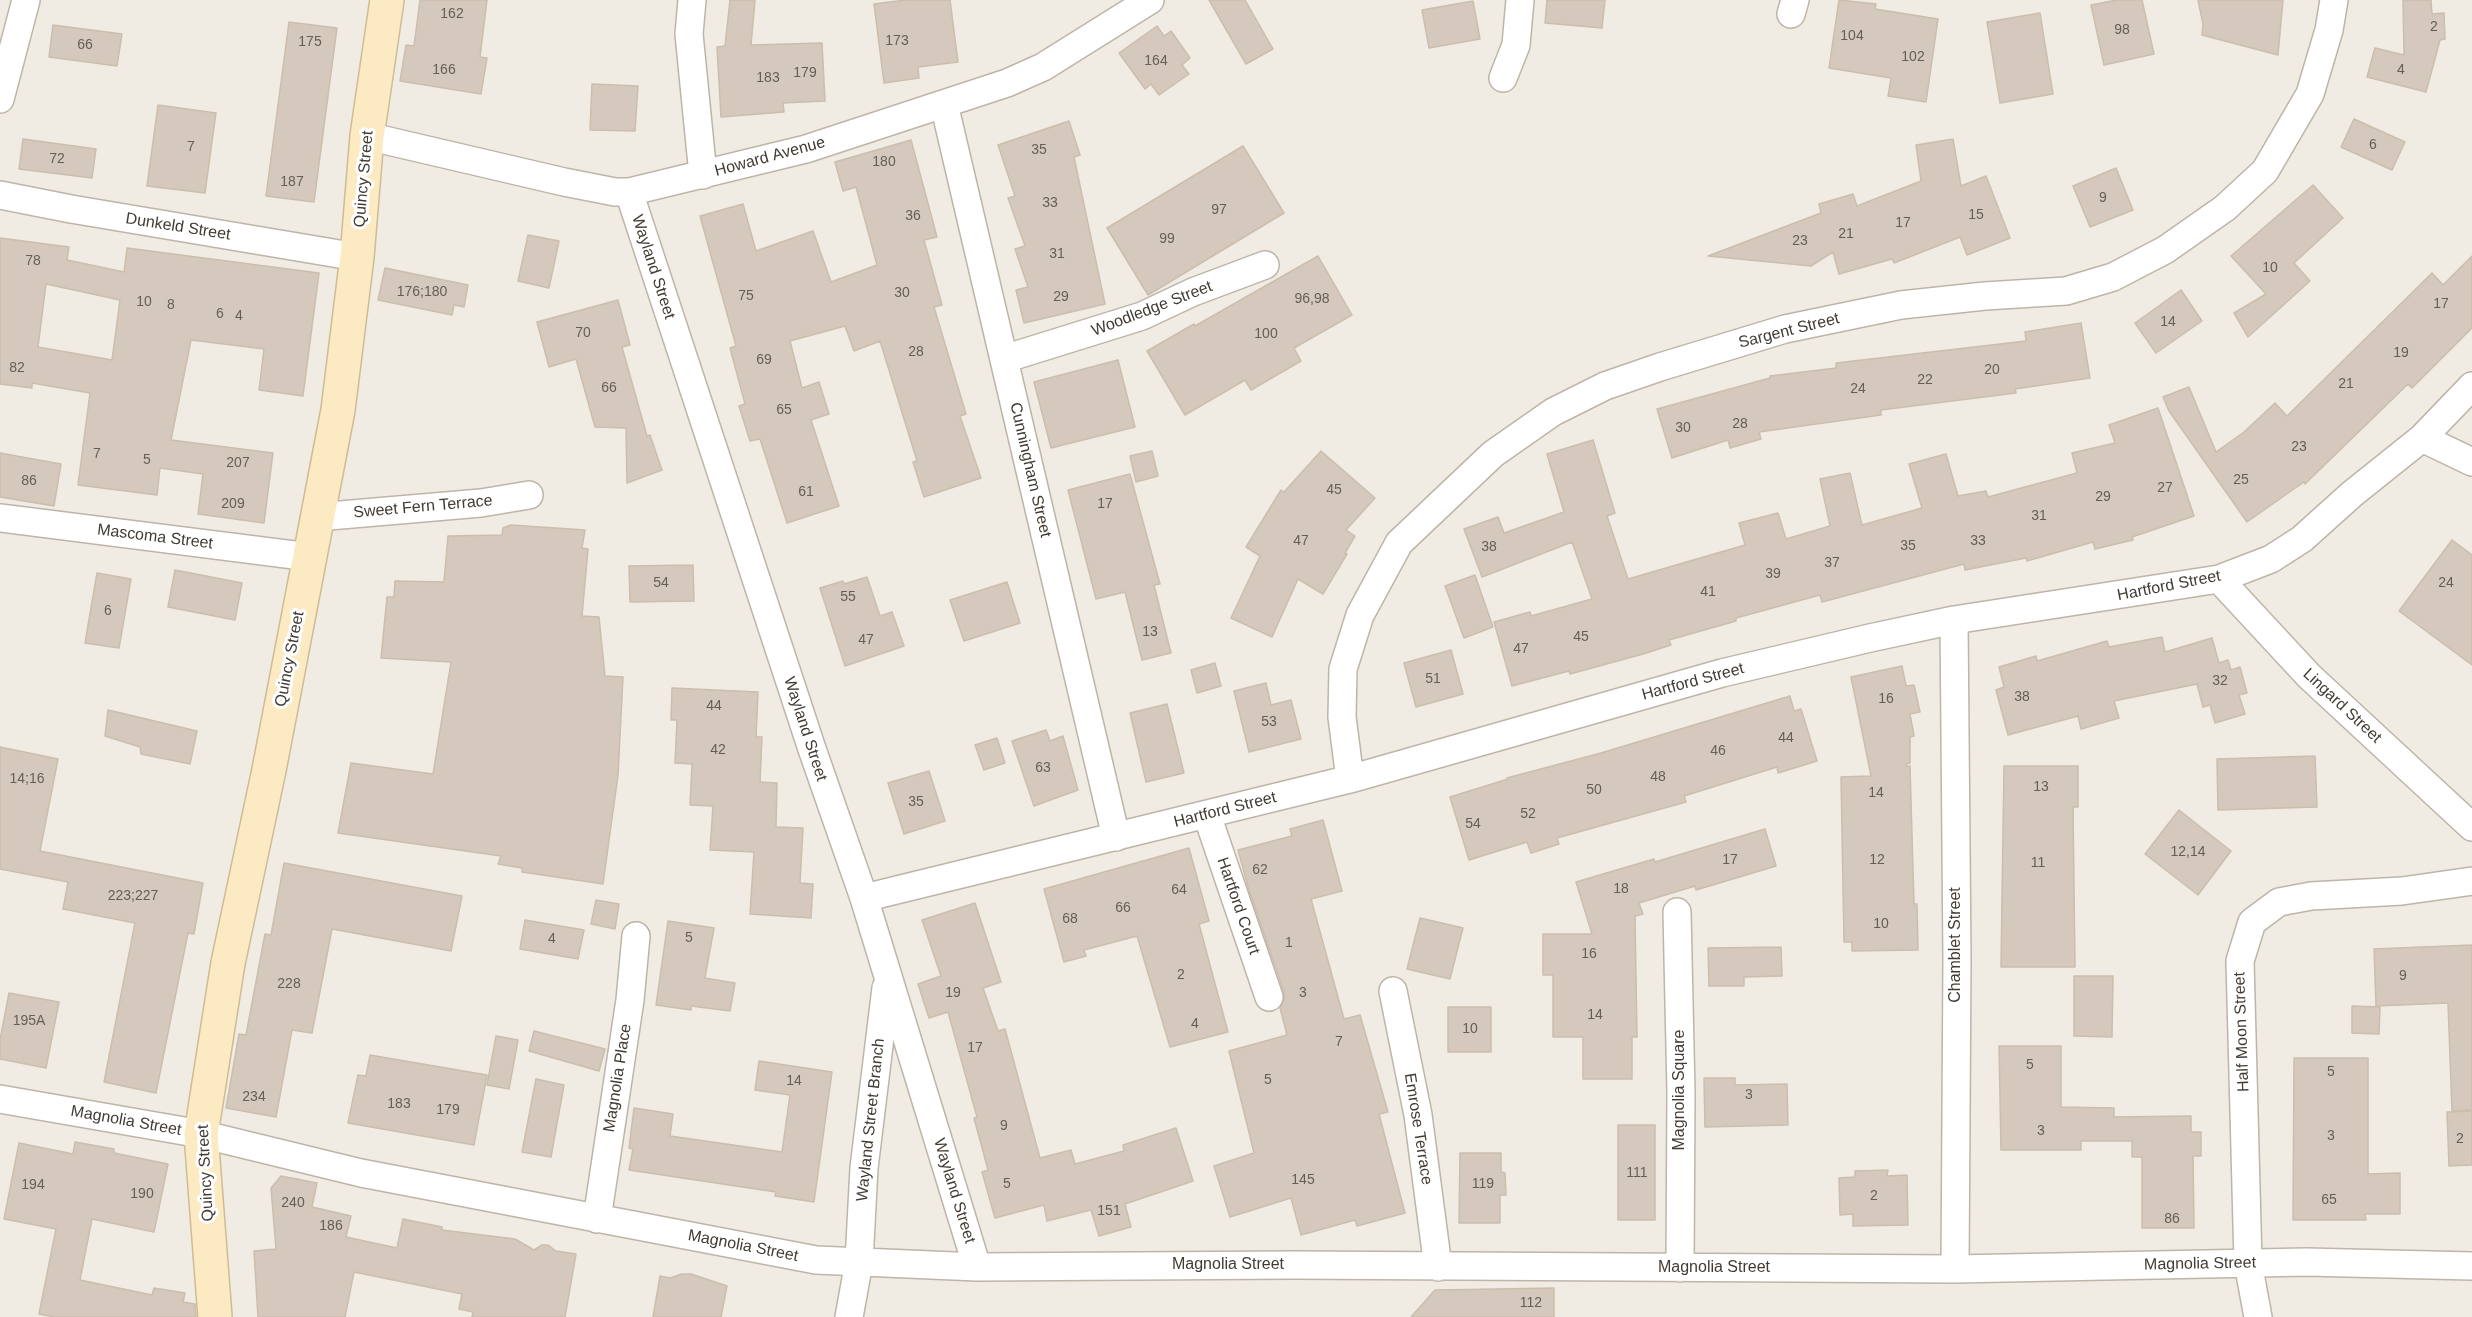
<!DOCTYPE html>
<html>
<head>
<meta charset="utf-8">
<style>
	body { margin:0 }
	canvas { display:block; background:#f0ebe3 }
</style>
</head>
<body>
<canvas width="2472" height="1317"></canvas>
<script>
const g = document.querySelector('canvas').getContext('2d');
g.lineJoin = 'round';
function paint(path, color) { g.fillStyle = color; g.fill(path, 'evenodd'); }
const poly = rows => new Path2D(rows.map(r => 'M' + r).join(''));
function trace(path, color, width, dash) { g.strokeStyle = color; g.lineWidth = width; g.lineCap = dash ? 'butt' : 'round'; g.setLineDash(dash || []); g.stroke(path); }
function label(font, color, halo, rows, align = 'center') {
  g.font = font + ' Helvetica,sans-serif'; g.lineWidth = 6; g.setLineDash([]); g.textBaseline = 'middle'; g.strokeStyle = halo; g.fillStyle = color; for (const [text, x, y, turn = 0] of rows) {
    g.save(); g.translate(x, y); g.rotate((+turn || 0) * Math.PI / 180); g.textAlign = isNaN(turn) ? turn : align; if (halo) g.strokeText(text, 0, 0); g.fillText(text, 0, 0); g.restore();
  }
}
const building = poly([
	[420,0,487,0,480,57,487,58,481,94,400,81,406,45,414,46,420,0],
	[730,0,755,0,751,45,822,43,825,101,783,103,784,112,721,117,717,47,725,46,730,0],
	[906,0,950,0,958,62,918,67,919,78,884,83,874,4,906,0],
	[1209,0,1245,0,1273,49,1246,64,1209,0],
	[1547,0,1605,0,1602,28,1545,23,1547,0],
	[1839,0,1876,4,1875,9,1938,19,1926,102,1888,96,1891,78,1829,68,1839,0],
	[2117,0,2142,0,2154,54,2104,65,2091,5,2117,0],
	[2198,0,2283,0,2278,55,2202,35,2203,24,2198,0],
	[2403,0,2431,0,2432,14,2444,13,2445,39,2440,40,2426,92,2367,77,2375,48,2404,55,2403,0],
	[1473,1,1480,39,1429,48,1422,10,1473,1],
	[2040,13,2053,94,2000,103,1987,22,2040,13],
	[289,22,337,28,314,202,266,196,289,22],
	[53,25,122,34,117,66,49,57,53,25],
	[1157,26,1164,36,1171,31,1190,58,1182,65,1189,74,1159,95,1151,84,1145,89,1119,53,1157,26],
	[592,84,638,86,635,131,590,130,592,84],
	[158,105,216,113,205,193,147,186,158,105],
	[2354,119,2405,142,2392,170,2341,147,2354,119],
	[1069,121,1080,155,1074,157,1105,304,1024,323,1016,290,1028,287,1015,249,1025,246,1008,198,1015,196,998,145,1069,121],
	[23,139,96,149,92,178,19,169,23,139],
	[1953,139,1961,186,1986,176,2010,238,1967,255,1960,237,1894,263,1892,259,1839,274,1833,252,1811,266,1708,256,1821,213,1819,204,1853,194,1857,206,1921,181,1916,145,1953,139],
	[911,140,937,237,924,240,942,305,934,307,966,414,960,416,981,478,924,497,913,462,917,461,880,341,854,351,845,326,790,341,802,388,819,382,829,414,811,420,839,506,787,523,760,439,750,441,739,406,745,404,730,348,736,346,700,216,743,204,756,251,813,231,831,282,877,265,856,187,843,191,835,162,911,140],
	[1243,146,1284,213,1148,295,1107,228,1243,146],
	[2116,168,2133,210,2090,227,2073,186,2116,168],
	[2313,185,2343,218,2294,263,2310,281,2248,337,2234,313,2266,294,2231,256,2313,185],
	[528,235,559,241,549,288,518,281,528,235],
	[0,238,69,247,67,260,124,272,127,248,319,273,303,396,259,390,264,349,191,340,171,440,273,453,264,523,198,514,203,474,160,468,157,495,78,485,90,393,32,383,32,388,0,384,0,238],
	[46,284,120,300,112,360,38,347,46,284],
	[1318,256,1352,315,1294,348,1301,361,1251,390,1245,380,1185,415,1147,351,1194,324,1195,326,1318,256],
	[2472,256,2472,328,2412,388,2408,384,2305,484,2304,482,2247,522,2169,411,2163,397,2189,387,2216,452,2244,432,2275,403,2287,416,2432,273,2443,285,2472,256],
	[385,268,468,285,464,307,454,305,452,315,378,300,385,268],
	[2181,290,2202,321,2156,353,2135,323,2181,290],
	[618,300,630,345,622,347,647,436,650,435,662,470,627,483,626,428,595,427,576,359,549,367,537,322,618,300],
	[2081,323,2090,378,2015,389,2016,393,1881,410,1881,415,1759,432,1761,439,1730,448,1728,440,1672,458,1657,409,1770,378,1770,376,1836,368,1836,363,2026,341,2025,332,2081,323],
	[1118,360,1135,427,1051,448,1034,382,1118,360],
	[2158,408,2194,516,2132,537,2133,540,2095,549,2093,542,2027,561,2026,558,1965,570,1964,564,1822,602,1820,595,1736,618,1736,621,1669,640,1671,645,1643,654,1570,674,1569,671,1512,686,1494,622,1530,612,1531,616,1592,599,1572,542,1482,577,1464,529,1498,517,1504,533,1564,512,1547,454,1593,440,1615,513,1607,516,1628,579,1745,545,1739,523,1778,513,1786,539,1830,526,1820,479,1850,473,1862,525,1922,508,1909,464,1946,454,1958,496,1986,491,1988,497,2077,473,2072,453,2115,443,2109,425,2158,408],
	[1152,451,1158,476,1136,482,1130,456,1152,451],
	[1321,451,1375,498,1346,530,1355,536,1345,553,1347,554,1323,594,1298,579,1272,637,1231,618,1260,556,1246,547,1281,490,1284,492,1321,451],
	[0,453,61,464,54,506,0,497,0,453],
	[1130,474,1160,584,1154,585,1171,653,1142,660,1125,592,1096,599,1068,490,1130,474],
	[511,525,585,530,582,548,588,549,582,616,599,617,605,676,623,677,618,775,603,884,522,872,522,868,498,864,501,856,338,833,351,763,433,774,451,662,381,658,387,597,394,597,395,581,444,582,448,536,502,535,503,528,511,525],
	[2452,540,2472,555,2472,665,2399,611,2452,540],
	[693,565,694,601,630,602,629,566,693,565],
	[175,570,242,583,235,620,168,607,175,570],
	[97,573,131,579,119,648,85,643,97,573],
	[1475,575,1493,627,1464,638,1445,586,1475,575],
	[867,577,880,616,892,612,904,646,845,666,820,588,843,581,844,584,867,577],
	[1007,582,1020,623,964,641,950,600,1007,582],
	[2162,637,2165,652,2212,638,2219,663,2228,660,2231,670,2240,667,2247,693,2239,695,2245,714,2215,723,2210,705,2203,707,2197,684,2114,701,2119,718,2081,729,2078,716,2008,735,1996,690,2004,687,1999,667,2036,656,2037,661,2107,641,2109,647,2162,637],
	[1451,650,1463,694,1416,707,1404,663,1451,650],
	[1215,663,1221,686,1197,693,1191,670,1215,663],
	[1902,666,1906,686,1914,685,1920,712,1910,714,1914,736,1910,737,1910,763,1906,764,1906,766,1910,766,1914,904,1917,904,1918,950,1852,951,1852,942,1844,942,1841,777,1871,776,1851,677,1902,666],
	[1266,683,1271,705,1291,700,1301,739,1249,752,1234,691,1266,683],
	[672,688,758,692,756,737,762,737,760,782,777,783,776,827,803,828,800,883,813,884,811,918,750,914,754,852,710,850,713,806,690,805,692,764,675,763,677,720,671,720,672,688],
	[1790,696,1794,711,1801,709,1817,761,1778,773,1777,767,1684,796,1686,802,1557,838,1559,844,1531,853,1527,842,1469,860,1450,797,1508,779,1507,778,1601,753,1790,696],
	[1167,704,1184,773,1146,782,1130,713,1167,704],
	[108,710,197,731,190,764,141,754,140,747,105,736,108,710],
	[1046,730,1050,741,1063,736,1078,790,1034,806,1012,741,1046,730],
	[997,738,1005,763,984,770,975,745,997,738],
	[0,747,58,759,40,851,203,883,194,934,188,933,156,1093,104,1082,135,923,63,909,68,882,0,869,0,747],
	[2315,756,2317,807,2218,810,2217,759,2315,756],
	[2004,766,2078,766,2078,807,2073,807,2075,967,2001,967,2004,766],
	[929,771,945,821,904,834,888,783,929,771],
	[2179,810,2231,851,2198,895,2145,854,2179,810],
	[1323,820,1342,891,1311,899,1344,1019,1360,1015,1388,1112,1379,1114,1405,1213,1357,1226,1355,1220,1301,1235,1291,1198,1230,1217,1214,1166,1254,1153,1229,1051,1287,1035,1280,1008,1284,1001,1284,992,1248,887,1238,850,1292,836,1290,829,1323,820],
	[1765,829,1776,866,1696,890,1695,886,1639,903,1643,914,1635,916,1637,1037,1632,1037,1632,1079,1583,1079,1583,1037,1553,1037,1553,975,1543,975,1543,934,1592,934,1576,882,1654,859,1655,862,1765,829],
	[1189,848,1209,921,1199,924,1228,1032,1170,1047,1137,936,1084,950,1086,956,1064,962,1044,889,1189,848],
	[284,863,462,896,451,951,332,929,312,1033,292,1030,276,1117,226,1108,239,1034,246,1035,265,934,271,935,284,863],
	[596,900,619,904,615,929,591,924,596,900],
	[975,903,1001,982,983,988,998,1031,1005,1029,1040,1158,1071,1150,1075,1164,1124,1151,1123,1145,1176,1128,1193,1181,1125,1204,1131,1227,1099,1236,1091,1210,1047,1221,1044,1205,995,1218,982,1172,988,1170,974,1118,977,1117,948,1012,929,1018,918,984,941,976,922,920,975,903],
	[1420,918,1463,928,1450,979,1407,969,1420,918],
	[525,920,584,930,578,959,520,949,525,920],
	[668,921,714,928,705,978,735,983,730,1011,691,1006,691,1010,656,1005,668,921],
	[2472,945,2472,1110,2452,1111,2448,1003,2376,1006,2374,949,2472,945],
	[1781,947,1782,976,1744,977,1744,986,1709,986,1708,948,1781,947],
	[2074,976,2113,976,2112,1037,2074,1036,2074,976],
	[9,993,59,1002,46,1068,0,1059,0,1040,9,993],
	[2352,1006,2380,1007,2379,1034,2352,1033,2352,1006],
	[1448,1007,1491,1007,1491,1052,1448,1052,1448,1007],
	[534,1031,605,1049,599,1071,529,1051,534,1031],
	[496,1036,518,1040,509,1089,487,1085,496,1036],
	[1999,1046,2061,1046,2061,1107,2114,1108,2114,1117,2191,1116,2191,1132,2201,1132,2201,1156,2193,1156,2194,1228,2142,1228,2142,1157,2132,1157,2132,1141,2081,1141,2081,1150,2001,1150,1999,1046],
	[370,1055,487,1075,474,1145,348,1123,358,1075,366,1076,370,1055],
	[2294,1058,2368,1058,2368,1174,2400,1173,2400,1214,2365,1214,2366,1220,2293,1220,2294,1058],
	[759,1061,832,1072,814,1202,775,1196,776,1192,629,1170,633,1149,629,1148,634,1108,673,1114,670,1136,782,1152,790,1095,755,1090,759,1061],
	[1704,1078,1735,1078,1735,1085,1787,1084,1788,1125,1705,1127,1704,1078],
	[536,1079,564,1085,551,1157,522,1152,536,1079],
	[2472,1111,2472,1165,2449,1166,2447,1112,2472,1111],
	[1618,1125,1655,1125,1655,1220,1618,1220,1618,1125],
	[75,1142,114,1149,114,1153,168,1164,154,1232,92,1219,80,1280,152,1295,154,1288,185,1293,183,1302,195,1304,196,1317,55,1317,39,1314,56,1229,4,1219,19,1143,73,1154,75,1142],
	[1460,1153,1501,1153,1501,1172,1505,1173,1506,1195,1500,1195,1500,1223,1459,1223,1460,1153],
	[1888,1170,1887,1176,1907,1175,1908,1225,1853,1226,1853,1214,1840,1215,1839,1178,1855,1177,1855,1171,1888,1170],
	[281,1176,317,1183,312,1207,351,1216,346,1237,397,1248,403,1219,442,1227,442,1230,515,1239,534,1250,542,1245,548,1245,556,1251,576,1254,565,1317,472,1317,473,1312,459,1309,462,1294,354,1272,345,1317,258,1317,254,1251,276,1249,271,1188,281,1176],
	[682,1274,691,1274,727,1286,721,1317,653,1317,660,1276,670,1278,682,1274],
	[1554,1288,1554,1317,1411,1317,1435,1290,1554,1288]
]);
paint(building, '#d4c9bc');
trace(building, '#cbbead', 1.5);
const street = poly([
	[692,0,689,34,703,175],
	[1791,14,1795,0],
	[1503,78,1516,45,1520,0],
	[0,99,26,0],
	[944,104,1116,837],
	[367,136,564,182,615,192,629,192,806,149,1007,83,1043,67,1150,0],
	[629,192,812,749,864,898,977,1267],
	[0,195,71,209,357,257],
	[1004,359,1142,316,1193,292,1265,265],
	[2422,438,2472,462],
	[317,517,481,503,529,495],
	[0,518,310,557],
	[2219,579,2309,676,2472,827],
	[1954,620,1957,959,1955,1269],
	[1350,779,1342,717,1343,669,1360,615,1399,543,1493,454,1553,412,1605,386,1660,367,1785,329,1901,305,1985,296,2066,291,2113,277,2165,250,2225,208,2265,171,2310,94,2329,30,2334,0],
	[1207,815,1269,997],
	[864,898,1350,779,1722,673,1870,638,1954,620,2219,579,2271,559,2302,539,2352,494,2422,438,2472,386],
	[1677,912,1681,1093,1680,1268],
	[1393,991,1418,1115,1438,1267],
	[0,1099,201,1134,361,1173,816,1260,977,1267,1293,1265,1955,1269,2306,1262,2472,1266],
	[597,1219,630,1000,636,936],
	[849,1317,859,1262,864,1168,886,988],
	[2258,1317,2248,1263,2240,961,2252,922,2279,902,2311,896,2402,891,2472,881]
]);
const secondary = poly([
	[215,1317,201,1134,228,963,269,770,338,410,357,257,367,136,387,0]
]);
trace(street, '#beb5a9', 30);
trace(secondary, '#cebc95', 36);
trace(street, '#fff', 27);
trace(secondary, '#fbeac2', 33);
label('14px', '#665e56', null, [
	["162",452,14],
	["2",2434,27],
	["98",2122,30],
	["104",1852,36],
	["173",897,41],
	["175",310,42],
	["66",85,45],
	["102",1913,57],
	["164",1156,61],
	["166",444,70],
	["4",2401,70],
	["179",805,73],
	["183",768,78],
	["6",2373,145],
	["7",191,147],
	["35",1039,150],
	["72",57,159],
	["180",884,162],
	["187",292,182],
	["9",2103,198],
	["33",1050,203],
	["97",1219,210],
	["15",1976,215],
	["36",913,216],
	["17",1903,223],
	["21",1846,234],
	["99",1167,239],
	["23",1800,241],
	["31",1057,254],
	["78",33,261],
	["10",2270,268],
	["176;180",422,292],
	["30",902,293],
	["75",746,296],
	["29",1061,297],
	["96,98",1312,299],
	["10",144,302],
	["17",2441,304],
	["8",171,305],
	["6",220,314],
	["4",239,316],
	["14",2168,322],
	["70",583,333],
	["100",1266,334],
	["28",916,352],
	["19",2401,353],
	["69",764,360],
	["82",17,368],
	["20",1992,370],
	["22",1925,380],
	["21",2346,384],
	["66",609,388],
	["24",1858,389],
	["65",784,410],
	["28",1740,424],
	["30",1683,428],
	["23",2299,447],
	["7",97,454],
	["5",147,460],
	["207",238,463],
	["25",2241,480],
	["86",29,481],
	["27",2165,488],
	["45",1334,490],
	["61",806,492],
	["29",2103,497],
	["209",233,504],
	["17",1105,504],
	["31",2039,516],
	["47",1301,541],
	["33",1978,541],
	["35",1908,546],
	["38",1489,547],
	["37",1832,563],
	["39",1773,574],
	["54",661,583],
	["24",2446,583],
	["41",1708,592],
	["55",848,597],
	["6",108,611],
	["13",1150,632],
	["45",1581,637],
	["47",866,640],
	["47",1521,649],
	["51",1433,679],
	["32",2220,681],
	["38",2022,697],
	["16",1886,699],
	["44",714,706],
	["53",1269,722],
	["44",1786,738],
	["42",718,750],
	["46",1718,751],
	["63",1043,768],
	["48",1658,777],
	["14;16",27,779],
	["13",2041,787],
	["50",1594,790],
	["14",1876,793],
	["35",916,802],
	["52",1528,814],
	["54",1473,824],
	["12,14",2188,852],
	["17",1730,860],
	["12",1877,860],
	["11",2038,863],
	["62",1260,870],
	["18",1621,889],
	["64",1179,890],
	["223;227",133,896],
	["66",1123,908],
	["68",1070,919],
	["10",1881,924],
	["5",689,938],
	["4",552,939],
	["1",1289,943],
	["16",1589,954],
	["2",1181,975],
	["9",2403,976],
	["228",289,984],
	["19",953,993],
	["3",1303,993],
	["14",1595,1015],
	["195A",29,1021],
	["4",1195,1024],
	["10",1470,1029],
	["7",1339,1042],
	["17",975,1048],
	["5",2030,1065],
	["5",2331,1072],
	["5",1268,1080],
	["14",794,1081],
	["3",1749,1095],
	["234",254,1097],
	["183",399,1104],
	["179",448,1110],
	["9",1004,1126],
	["3",2041,1131],
	["3",2331,1136],
	["2",2460,1139],
	["111",1637,1173],
	["145",1303,1180],
	["5",1007,1184],
	["119",1483,1184],
	["194",33,1185],
	["190",142,1194],
	["2",1874,1196],
	["65",2329,1200],
	["240",293,1203],
	["151",1109,1211],
	["86",2172,1219],
	["186",331,1226],
	["112",1531,1303]
]);
label('16px', '#423b34', '#fff', [
	["Howard Avenue",770,157,-15],
	["Quincy Street",364,179,-85],
	["Dunkeld Street",178,227,9],
	["Wayland Street",653,267,72],
	["Woodledge Street",1152,309,-21],
	["Sargent Street",1789,331,-14],
	["Cunningham Street",1030,470,77],
	["Sweet Fern Terrace",423,507,-5],
	["Mascoma Street",155,537,7],
	["Hartford Street",2169,586,-11],
	["Quincy Street",290,659,-79],
	["Hartford Street",1693,682,-15],
	["Lingard Street",2342,706,43],
	["Wayland Street",805,729,72],
	["Hartford Street",1225,810,-14],
	["Hartford Court",1238,906,71],
	["Chamblet Street",1956,945,-90],
	["Half Moon Street",2242,1032,-92],
	["Magnolia Place",618,1078,-81],
	["Magnolia Square",1680,1090,-90],
	["Wayland Street Branch",871,1120,-84],
	["Magnolia Street",126,1121,10],
	["Emrose Terrace",1418,1129,81],
	["Quincy Street",206,1173,-93],
	["Wayland Street",954,1191,73],
	["Magnolia Street",743,1246,11],
	["Magnolia Street",2200,1264,-1],
	["Magnolia Street",1228,1265],
	["Magnolia Street",1714,1268]
]);
</script>
</body>
</html>
